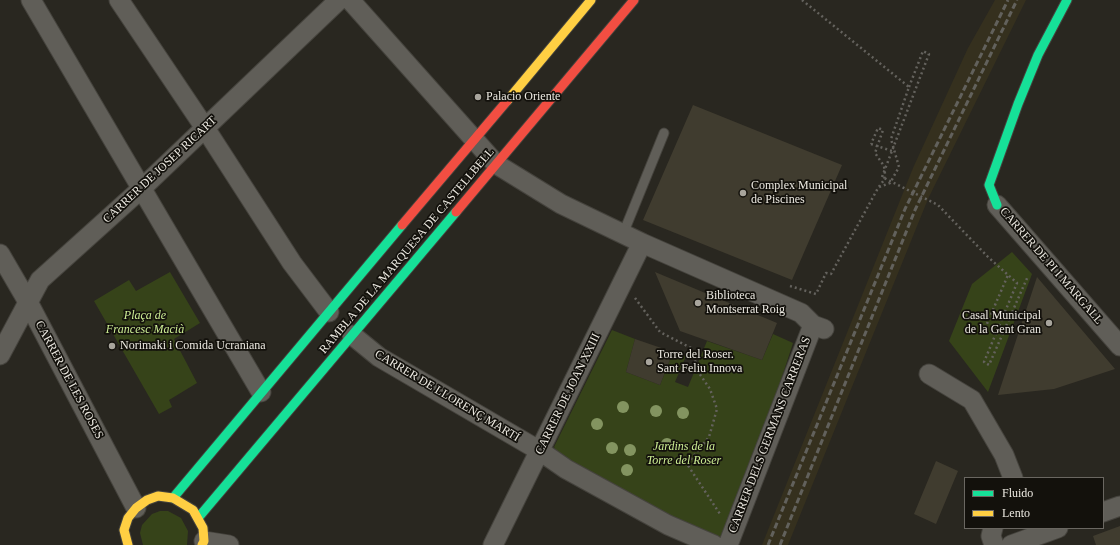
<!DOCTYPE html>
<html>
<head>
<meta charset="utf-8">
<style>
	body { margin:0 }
	#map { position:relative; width:1120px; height:545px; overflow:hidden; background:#292720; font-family:"Times New Roman",serif }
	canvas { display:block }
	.legend { position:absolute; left:964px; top:477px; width:140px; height:52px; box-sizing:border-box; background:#13110c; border:1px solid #6a6761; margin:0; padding:5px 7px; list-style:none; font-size:12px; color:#ece9e1 }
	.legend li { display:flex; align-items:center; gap:8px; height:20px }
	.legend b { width:20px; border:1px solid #6a6761 }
</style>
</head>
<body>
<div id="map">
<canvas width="1120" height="545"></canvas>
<ul class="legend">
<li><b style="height:5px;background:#16e098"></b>Fluido</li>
<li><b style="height:5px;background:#ffcf43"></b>Lento</li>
</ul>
</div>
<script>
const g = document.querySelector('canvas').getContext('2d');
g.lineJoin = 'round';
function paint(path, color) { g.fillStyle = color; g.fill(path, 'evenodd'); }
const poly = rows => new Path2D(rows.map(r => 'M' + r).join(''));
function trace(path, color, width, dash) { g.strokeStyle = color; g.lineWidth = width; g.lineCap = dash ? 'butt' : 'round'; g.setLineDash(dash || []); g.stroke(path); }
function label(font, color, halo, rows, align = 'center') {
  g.font = font + ' "Times New Roman",serif'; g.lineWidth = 3.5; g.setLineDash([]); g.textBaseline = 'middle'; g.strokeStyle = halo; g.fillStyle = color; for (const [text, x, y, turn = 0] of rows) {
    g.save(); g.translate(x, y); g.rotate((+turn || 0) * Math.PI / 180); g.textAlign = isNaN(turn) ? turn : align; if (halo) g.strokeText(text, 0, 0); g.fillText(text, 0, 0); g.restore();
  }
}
paint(poly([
	[995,0,1026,0,928,199,788,545,762,545,913,168,968,48]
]), '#35301e');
paint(poly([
	[1012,252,1032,274,988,392,949,341,972,284],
	[170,272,200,323,174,339,197,383,169,400,172,407,159,414,94,301,129,280,136,291],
	[612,330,635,339,626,372,660,385,673,352,686,356,675,382,688,387,707,341,762,360,773,334,793,343,755,460,720,545,560,458,554,447],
	[160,511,168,511,181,518,188,531,187,545,143,545,140,533,142,525,152,514]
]), '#364319');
paint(poly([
	[693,105,842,165,792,280,643,220],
	[655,272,777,323,762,360,680,331],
	[1037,277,1115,369,1054,389,998,395],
	[635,339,673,352,660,385,626,372],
	[936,461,958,471,936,524,914,514],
	[1120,526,1120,545,1096,545,1093,536]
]), '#403c2f');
const lane = poly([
	[623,234,664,133]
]);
const street = poly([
	[31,0,261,392],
	[119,0,205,128,292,263,329,312],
	[350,0,496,164,561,204,642,243,801,313,813,325,824,329],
	[997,205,1120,346],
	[0,254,28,302,136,508],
	[352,335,379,357,540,451,566,469,668,525,714,545],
	[0,355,40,280,141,189,339,0],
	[929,374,972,400,1004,455,1013,478],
	[1103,512,1120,506],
	[993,528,991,536,994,545],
	[204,541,229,545],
	[493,545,642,243],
	[728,545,813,325],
	[1011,545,1058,528]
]);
const fast = poly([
	[997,205,989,185,1018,104,1038,55,1067,0],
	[173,498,402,225],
	[198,518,456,212]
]);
const slow = poly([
	[507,101,591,0],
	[128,545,124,530,128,518,136,508,147,500,158,496,173,498,193,510,203,528,204,541,202,545]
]);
const jam = poly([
	[456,212,634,0],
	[402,225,507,101]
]);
trace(lane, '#45433d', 11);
trace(street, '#45433d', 21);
trace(fast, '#45433d', 11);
trace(slow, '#45433d', 11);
trace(jam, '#45433d', 11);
trace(poly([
	[802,0,909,87,891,139,899,167,890,183,879,187],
	[790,286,816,294,826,273,831,274,878,188,884,180,885,174,884,166,875,153,883,130,878,128,871,144],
	[635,298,660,332,691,348,699,373,710,389,717,409,709,437,687,464,720,514],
	[983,333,1008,275]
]), '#64625d', 2.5, [2, 3]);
trace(lane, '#605e58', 9);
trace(street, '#605e58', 19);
trace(fast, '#16e098', 9);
trace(slow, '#ffcf43', 9);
trace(jam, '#f24e42', 9);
trace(poly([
	[768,545,905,209,1008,0],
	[780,545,915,210,1017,0]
]), '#62615c', 3, [6, 3]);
trace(poly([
	[909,87,923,51,929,54,882,177,938,205,988,257,1017,283,984,362,989,365,1028,276],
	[871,144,892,151]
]), '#64625d', 2.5, [2, 3]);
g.fillStyle = '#839460';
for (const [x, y] of [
	[623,407],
	[656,411],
	[683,413],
	[597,424],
	[667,444],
	[612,448],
	[630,450],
	[627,470]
]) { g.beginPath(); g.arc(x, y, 6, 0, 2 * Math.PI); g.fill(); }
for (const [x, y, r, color] of [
	[478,97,4,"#a8a59d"],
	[743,193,4,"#a8a59d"],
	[698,303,4,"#a8a59d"],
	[1049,323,4,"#a8a59d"],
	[112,346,4,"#a8a59d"],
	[649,362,4,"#a8a59d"]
]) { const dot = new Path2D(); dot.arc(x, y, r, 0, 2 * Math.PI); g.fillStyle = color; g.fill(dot); trace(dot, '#13110c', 1.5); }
label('12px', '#ece9e1', '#13110c', [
	["Palacio Oriente",486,97],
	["Complex Municipal",751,186],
	["de Piscines",751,200],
	["Biblioteca",706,296],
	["Montserrat Roig",706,310],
	["Casal Municipal",1041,316,"right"],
	["de la Gent Gran",1041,330,"right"],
	["Norimaki i Comida Ucraniana",120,346],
	["Torre del Roser.",657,355],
	["Sant Feliu Innova",657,369]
], 'left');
label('12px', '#ece9e1', '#13110c', [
	["CARRER DE JOSEP RICART",160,170,-43],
	["RAMBLA DE LA MARQUESA DE CASTELLBELL",407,251,-50],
	["CARRER DE PI I MARGALL",1051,266,49],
	["CARRER DE LES ROSES",69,380,62],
	["CARRER DE JOAN XXIII",568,394,-64],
	["CARRER DE LLORENÇ MARTÍ",447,396,31],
	["CARRER DELS GERMANS CARRERAS",770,435,-69]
]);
label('italic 12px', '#cdee94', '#13110c', [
	["Plaça de",145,316],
	["Francesc Macià",145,330],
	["Jardins de la",684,447],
	["Torre del Roser",684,461]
]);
</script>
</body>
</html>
